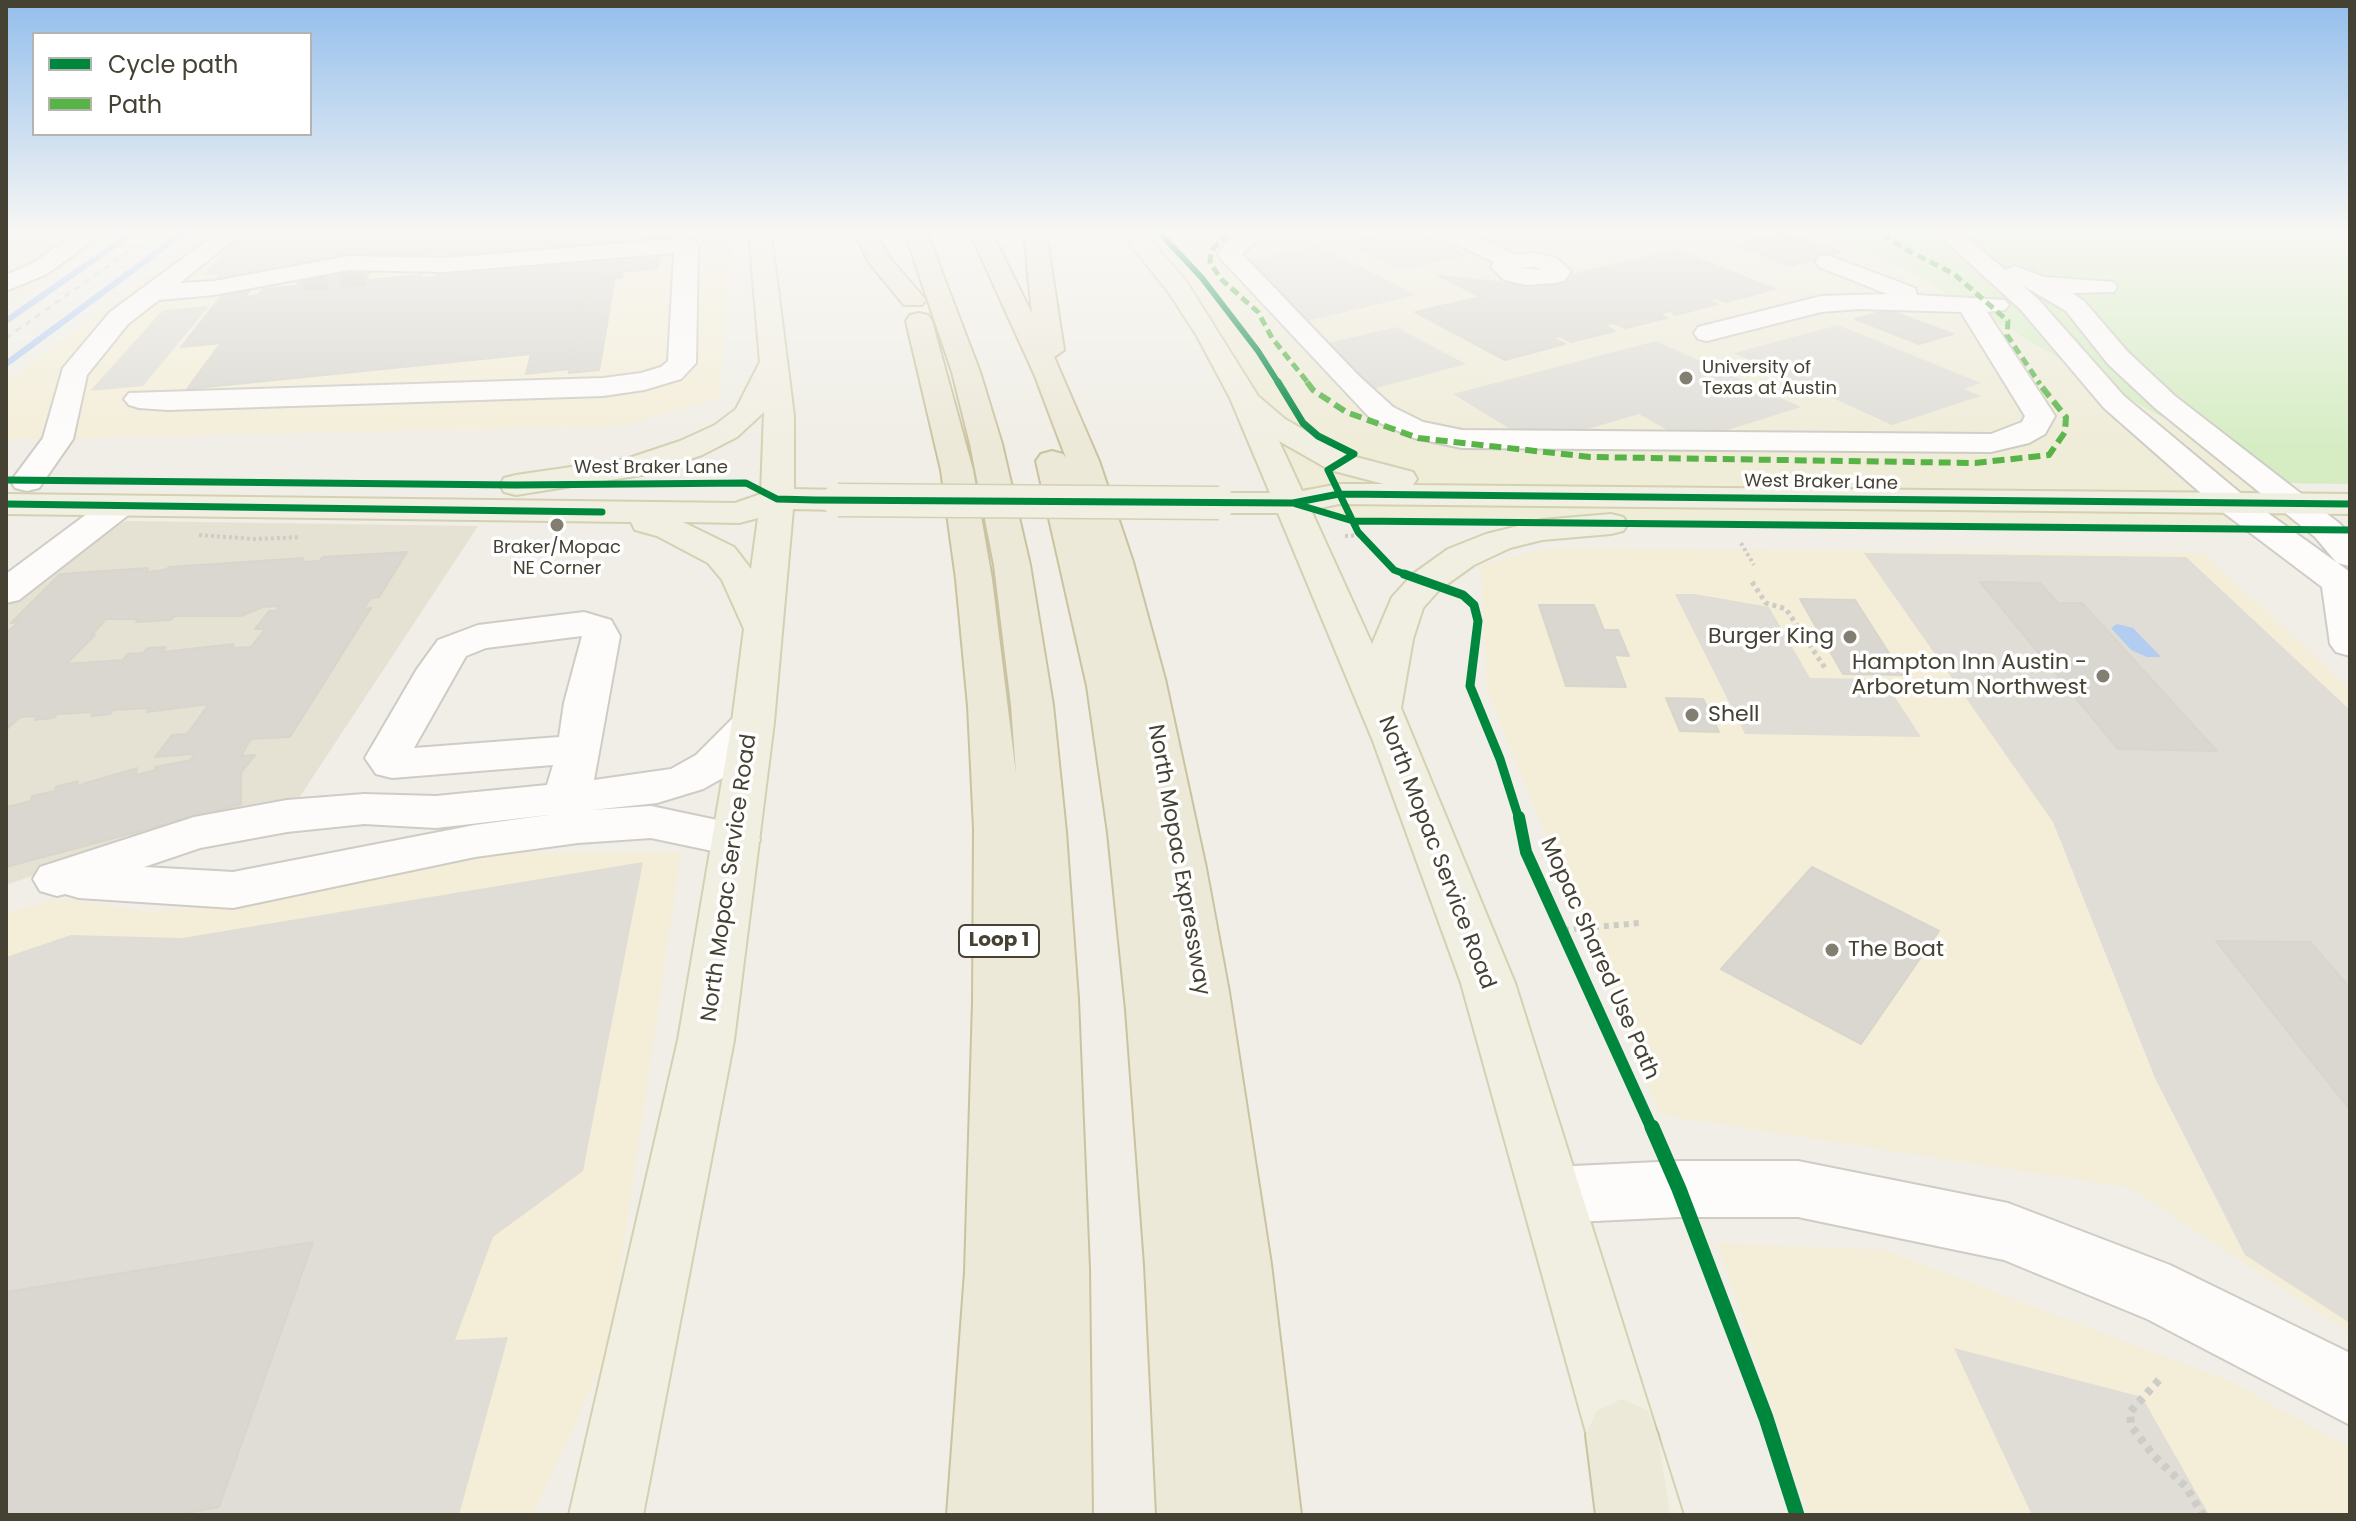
<!DOCTYPE html>
<html>
<head>
<meta charset="utf-8">
<style>
	body { margin:0 }
	#map { position:relative; width:2356px; height:1521px; overflow:hidden; background:#f0eee6; font-family:Poppins,sans-serif }
	canvas { display:block }
	.frame { position:absolute; inset:0; border:8px solid #464233; pointer-events:none }
	.legend { position:absolute; left:32px; top:32px; width:280px; height:104px; box-sizing:border-box; background:#fff; border:2px solid #b5b3ad; margin:0; padding:10px 14px; list-style:none; font-size:24px; color:#464233 }
	.legend li { display:flex; align-items:center; gap:16px; height:40px }
	.legend b { width:40px; border:2px solid #b5b3ad }
</style>
</head>
<body>
<div id="map">
<canvas width="2356" height="1521"></canvas>
<div class="frame"></div>
<ul class="legend">
<li><b style="height:10px;background:#00873e"></b>Cycle path</li>
<li><b style="height:10px;background:#57b346"></b>Path</li>
</ul>
</div>
<script>
const g = document.querySelector('canvas').getContext('2d');
g.lineJoin = 'round';
function paint(path, color) { g.fillStyle = color; g.fill(path, 'evenodd'); }
const poly = rows => new Path2D(rows.map(r => 'M' + r).join(''));
function trace(path, color, width, dash) { g.strokeStyle = color; g.lineWidth = width; g.lineCap = dash ? 'butt' : 'round'; g.setLineDash(dash || []); g.stroke(path); }
function label(font, color, halo, rows, align = 'center') {
  g.font = font + ' Poppins,sans-serif'; g.lineWidth = 7; g.setLineDash([]); g.textBaseline = 'middle'; g.strokeStyle = halo; g.fillStyle = color; for (const [text, x, y, turn = 0] of rows) {
    g.save(); g.translate(x, y); g.rotate((+turn || 0) * Math.PI / 180); g.textAlign = isNaN(turn) ? turn : align; if (halo) g.strokeText(text, 0, 0); g.fillText(text, 0, 0); g.restore();
  }
}
paint(poly([
	[127,521,478,526,297,801,86,857,6,885,6,604,102,532]
]), '#e5e2d3');
paint(poly([
	[205,233,734,233,719,398,623,426,6,439,6,382],
	[1549,548,2203,553,2350,689,2350,1333,2131,1188,1660,1115,1487,691,1481,565],
	[681,852,609,1349,533,1515,6,1515,6,913,60,898,150,912,264,900,502,853],
	[1717,1243,1884,1250,2230,1381,2350,1448,2350,1515,1809,1515]
]), '#f4eed8');
paint(poly([
	[6,233,116,233,6,307],
	[1132,233,2177,233,2076,306,2327,530,1353,521,1293,503,1177,286]
]), '#efecd8');
paint(poly([
	[1816,233,2350,233,2350,484,2276,483,1877,253]
]), '#d6edc4');
paint(poly([
	[241,233,701,233,699,241,210,285,220,274,204,275],
	[1384,233,1420,233,1468,255,1399,270,1341,241],
	[1473,233,1569,233,1575,235,1509,249],
	[1602,233,1703,233,1638,247],
	[1318,245,1416,295,1307,321,1248,261],
	[209,306,143,386,90,391,163,310],
	[1838,325,1981,383,1964,389,1981,396,1892,425,1734,353],
	[1396,327,1466,364,1369,390,1328,343],
	[1656,341,1801,407,1689,442,1639,414,1557,438,1543,430,1510,429,1453,394],
	[1864,553,2186,557,2350,710,2350,1323,2245,1255,2155,1078,2053,822],
	[1675,594,1695,594,1769,607,1810,678,1883,679,1921,737,1745,734],
	[643,862,583,1171,493,1237,455,1340,508,1337,459,1515,6,1515,6,957,71,935,182,938],
	[1954,1348,2142,1397,2209,1515,2032,1515]
]), '#dfddd6');
paint(poly([
	[2117,624,2133,628,2161,657,2147,657,2131,650,2111,628]
]), '#b3cdf1');
trace(poly([
	[6,321,132,233],
	[6,364,183,233]
]), '#b3cdf1', 6);
const building = poly([
	[1781,233,1787,233,1842,252,1789,266,1735,244,1781,233],
	[1676,250,1775,289,1726,302,1716,298,1708,300,1718,304,1676,315,1669,311,1659,314,1667,318,1626,328,1614,323,1603,325,1615,331,1571,342,1560,336,1553,338,1565,344,1505,360,1415,312,1481,297,1439,276,1529,285,1676,250],
	[659,258,658,268,623,272,622,278,588,281,592,263,659,258],
	[577,261,576,265,592,263,570,369,526,374,531,354,187,389,221,343,181,347,226,290,252,288,245,297,258,295,263,289,296,286,305,273,373,268,366,280,422,275,420,278,435,277,436,274,577,261],
	[615,278,599,370,569,373,588,281,615,278],
	[1888,310,1953,334,1919,344,1855,319,1888,310],
	[407,552,379,597,371,598,363,609,371,608,290,737,251,739,241,756,255,755,241,773,241,804,6,867,6,807,31,801,32,796,55,791,56,787,78,781,76,786,137,768,136,775,155,770,155,767,190,760,195,754,155,757,172,735,187,734,209,704,147,712,150,708,113,710,110,714,91,716,94,712,57,714,54,718,35,720,39,716,20,717,6,730,6,633,19,622,11,623,60,574,148,568,146,572,165,570,169,567,303,558,301,562,319,561,323,557,407,552],
	[280,606,276,611,269,611,255,629,265,629,251,647,230,648,234,644,162,652,166,647,147,648,143,653,128,654,123,660,66,664,95,635,91,636,106,619,139,619,136,622,171,620,175,616,241,616,263,607,280,606],
	[1980,582,2040,583,2058,603,2082,603,2217,751,2118,749,1980,582],
	[1800,599,1855,600,1903,675,1843,674,1800,599],
	[1539,605,1594,605,1604,630,1618,630,1629,656,1614,655,1626,687,1566,686,1539,605],
	[1666,698,1703,699,1719,732,1680,731,1666,698],
	[1812,867,1939,931,1861,1044,1721,969,1812,867],
	[2216,941,2310,942,2350,988,2350,1110,2216,941],
	[313,1242,219,1507,175,1515,6,1515,6,1292,313,1242]
]);
paint(building, '#d9d7cf');
trace(building, '#d8d6cc', 2);
trace(poly([
	[302,279,369,273]
]), '#ceccc2', 25, [25, 13]);
const minor = poly([
	[78,233,104,233,47,274,6,291,6,275,31,264,78,233],
	[217,233,242,233,180,283,214,281,349,256,445,258,686,238,694,240,698,245,696,363,681,379,644,390,603,396,168,410,139,408,129,405,124,399,129,393,603,378,641,373,661,367,668,361,674,253,445,272,349,270,214,295,159,300,128,324,87,375,73,439,39,488,27,491,15,488,11,481,43,438,63,368,110,312,217,233],
	[1240,233,1266,233,1242,254,1359,376,1393,407,1423,422,1462,430,1991,434,2022,422,2025,416,1961,312,1859,309,1821,312,1707,341,1698,339,1694,333,1698,327,1821,296,1887,294,1819,267,1815,262,1819,257,1827,255,1915,288,1917,295,2005,300,2009,305,2005,310,1987,312,2055,416,2045,434,2029,443,1991,452,1462,448,1414,438,1371,419,1222,260,1218,255,1229,239,1240,233],
	[1439,233,1468,233,1514,254,1535,253,1556,258,1571,271,1564,281,1555,283,1526,285,1504,280,1491,267,1494,262,1442,238,1439,233],
	[1535,267,1542,270,1519,268,1535,267],
	[1937,233,1961,233,2005,270,2015,266,2044,277,2114,282,2117,287,2114,292,2072,293,2084,301,2128,352,2175,396,2339,523,2350,534,2350,566,2337,563,2315,537,2155,408,2108,364,2066,311,2022,285,2039,300,2124,396,2244,496,2350,572,2350,656,2336,652,2330,644,2322,587,2220,510,2104,408,2021,310,1937,233],
	[119,496,131,499,136,506,131,513,19,600,6,603,6,574,107,499,119,496],
	[584,612,611,620,620,636,594,780,671,769,696,755,738,713,753,709,768,713,774,722,728,775,703,789,657,803,592,810,651,806,736,824,753,828,760,840,753,852,736,856,651,838,578,843,475,857,233,908,79,898,65,894,57,896,40,891,33,879,40,867,194,817,287,800,364,794,436,796,547,785,553,765,392,778,376,774,365,758,417,669,438,640,478,625,584,612],
	[582,636,564,703,559,737,414,748,466,656,486,648,582,636],
	[548,815,475,825,233,872,144,867,200,848,287,832,364,824,436,828,548,815],
	[1679,1161,1798,1161,2008,1203,2170,1265,2350,1353,2350,1425,2147,1319,2004,1260,1798,1217,1679,1217,1553,1223,1531,1215,1522,1195,1531,1175,1553,1167,1679,1161]
]);
const major = poly([
	[749,233,771,233,794,416,794,489,838,490,850,493,855,500,850,507,838,510,793,509,774,722,734,1040,643,1515,569,1515,678,1040,732,722,744,629,722,580,708,563,657,536,635,530,631,522,6,514,6,494,735,503,761,494,764,412,737,437,702,455,642,475,516,495,504,492,500,485,504,478,516,475,626,459,680,441,715,425,736,409,760,362,749,233],
	[758,518,751,569,734,547,683,522,739,523,758,518],
	[1121,233,1144,233,1186,281,1258,396,1285,419,1332,446,1352,456,1413,472,1417,479,1413,485,2350,494,2350,514,1339,504,1311,510,1372,644,1392,597,1413,574,1448,549,1486,534,1542,520,1611,514,1623,517,1628,524,1623,531,1611,534,1542,540,1510,548,1474,565,1439,590,1423,608,1413,639,1401,708,1515,983,1683,1515,1609,1515,1461,983,1373,741,1278,513,1219,513,1207,510,1202,503,1207,496,1219,493,1270,493,1230,398,1197,336,1167,290,1121,233],
	[1279,441,1330,470,1384,484,1339,484,1302,491,1279,441]
]);
const highway = poly([
	[854,233,876,233,888,256,926,300,922,305,904,305,870,264,854,233],
	[905,233,927,233,980,372,1002,444,1030,565,1053,705,1066,832,1078,999,1089,1268,1092,1515,947,1515,965,1272,973,1002,974,829,968,706,956,579,941,470,906,321,910,315,919,313,928,315,932,321,973,470,992,579,1016,774,1011,705,994,565,970,444,952,372,905,233],
	[970,233,992,233,1032,314,1024,233,1046,233,1064,350,1054,357,1099,461,1133,562,1165,679,1206,868,1229,992,1271,1264,1301,1515,1157,1515,1145,1265,1126,1010,1108,833,1087,686,1036,461,1041,454,1052,451,1063,454,1066,458,1035,376,970,233],
	[1622,1399,1647,1410,1658,1435,1670,1515,1596,1515,1586,1435,1597,1410,1622,1399]
]);
trace(minor, '#ceccc4', 4);
trace(major, '#d4d0b2', 4);
trace(highway, '#cac3a0', 4);
trace(poly([
	[199,535,255,539,301,537],
	[1345,536,1362,535],
	[1741,543,1754,565]
]), '#ceccc6', 4, [3, 3]);
trace(poly([
	[1752,582,1766,603,1786,609,1825,668]
]), '#ceccc6', 5, [4, 4]);
trace(poly([
	[1564,930,1639,923]
]), '#ceccc6', 6, [5, 5]);
trace(poly([
	[2159,1380,2130,1412,2131,1426,2154,1456,2186,1487,2203,1515]
]), '#ceccc6', 8, [6, 6]);
paint(minor, '#fdfcfb');
paint(major, '#f1efe2');
paint(highway, '#ece9d8');
trace(poly([
	[6,338,155,233]
]), '#d8d8d7', 3, [6, 6]);
const majorBridge = poly([
	[838,500,1219,503]
]);
trace(majorBridge, '#d4d0b2', 35, []);
trace(majorBridge, '#f1efe2', 32);
trace(poly([
	[1228,233,1211,251,1210,263,1222,280,1258,312,1272,338,1309,384],
	[1882,233,1905,249,1954,274,2008,321,2007,335,2040,384]
]), '#57b346', 5, [9, 5]);
trace(poly([
	[1307,382,1313,390,1346,412,1418,438,1590,457,1975,463,2049,455,2065,432,2066,417,2038,382]
]), '#57b346', 6, [12, 6]);
trace(poly([
	[1160,233,1202,278,1258,351,1279,384]
]), '#00873e', 6);
trace(poly([
	[1278,382,1303,423,1318,436,1354,454,1328,470,1358,532,1394,570,1410,576],
	[6,480,516,485,746,483,777,499,815,500,1293,503,1339,494,2350,504],
	[6,504,602,512],
	[1296,504,1353,521,2350,530]
]), '#00873e', 7);
trace(poly([
	[1404,574,1463,595,1474,605,1478,621,1470,686,1500,759,1519,819]
]), '#00873e', 9);
trace(poly([
	[1519,817,1526,852,1652,1129]
]), '#00873e', 12);
trace(poly([
	[1652,1127,1679,1189,1766,1418,1797,1515]
]), '#00873e', 15);
const sky = g.createLinearGradient(0, 0, 0, 446);
sky.addColorStop(0, '#93beec');
sky.addColorStop(0.52, '#f8f7f4');
sky.addColorStop(1, '#f8f7f400');
g.fillStyle = sky;
g.fillRect(0, 0, 2356, 446);
for (const [x, y, r, color] of [
	[1686,378,8,"#827e72"],
	[557,525,8,"#827e72"],
	[1850,637,8,"#827e72"],
	[2103,676,8,"#827e72"],
	[1692,715,8,"#827e72"],
	[1832,950,8,"#827e72"]
]) { const dot = new Path2D(); dot.arc(x, y, r, 0, 2 * Math.PI); g.fillStyle = color; g.fill(dot); trace(dot, '#fff', 3); }
label('18px', '#464233', '#fff', [
	["University of",1702,368],
	["Texas at Austin",1702,389],
	["Braker/Mopac",557,548,"center"],
	["NE Corner",557,569,"center"]
], 'left');
label('18px', '#464233', '#fff', [
	["West Braker Lane",651,468],
	["West Braker Lane",1821,483,1]
]);
for (const [x, y, w] of [
	[999,941,80]
]) { const box = new Path2D(); box.roundRect(x - w / 2, y - 16, w, 32, 6); g.fillStyle = '#fff'; g.fill(box); trace(box, '#464233', 2); }
label('bold 20px', '#464233', null, [
	["Loop 1",999,941]
]);
label('22px', '#464233', '#fff', [
	["Burger King",1834,637],
	["Hampton Inn Austin -",2087,663],
	["Arboretum Northwest",2087,688],
	["Shell",1708,715,"left"],
	["The Boat",1848,950,"left"]
], 'right');
label('22px', '#464233', '#fff', [
	["North Mopac Service Road",1436,853,69],
	["North Mopac Expressway",1178,860,80],
	["North Mopac Service Road",730,878,-82],
	["Mopac Shared Use Path",1599,959,66]
]);
</script>
</body>
</html>
